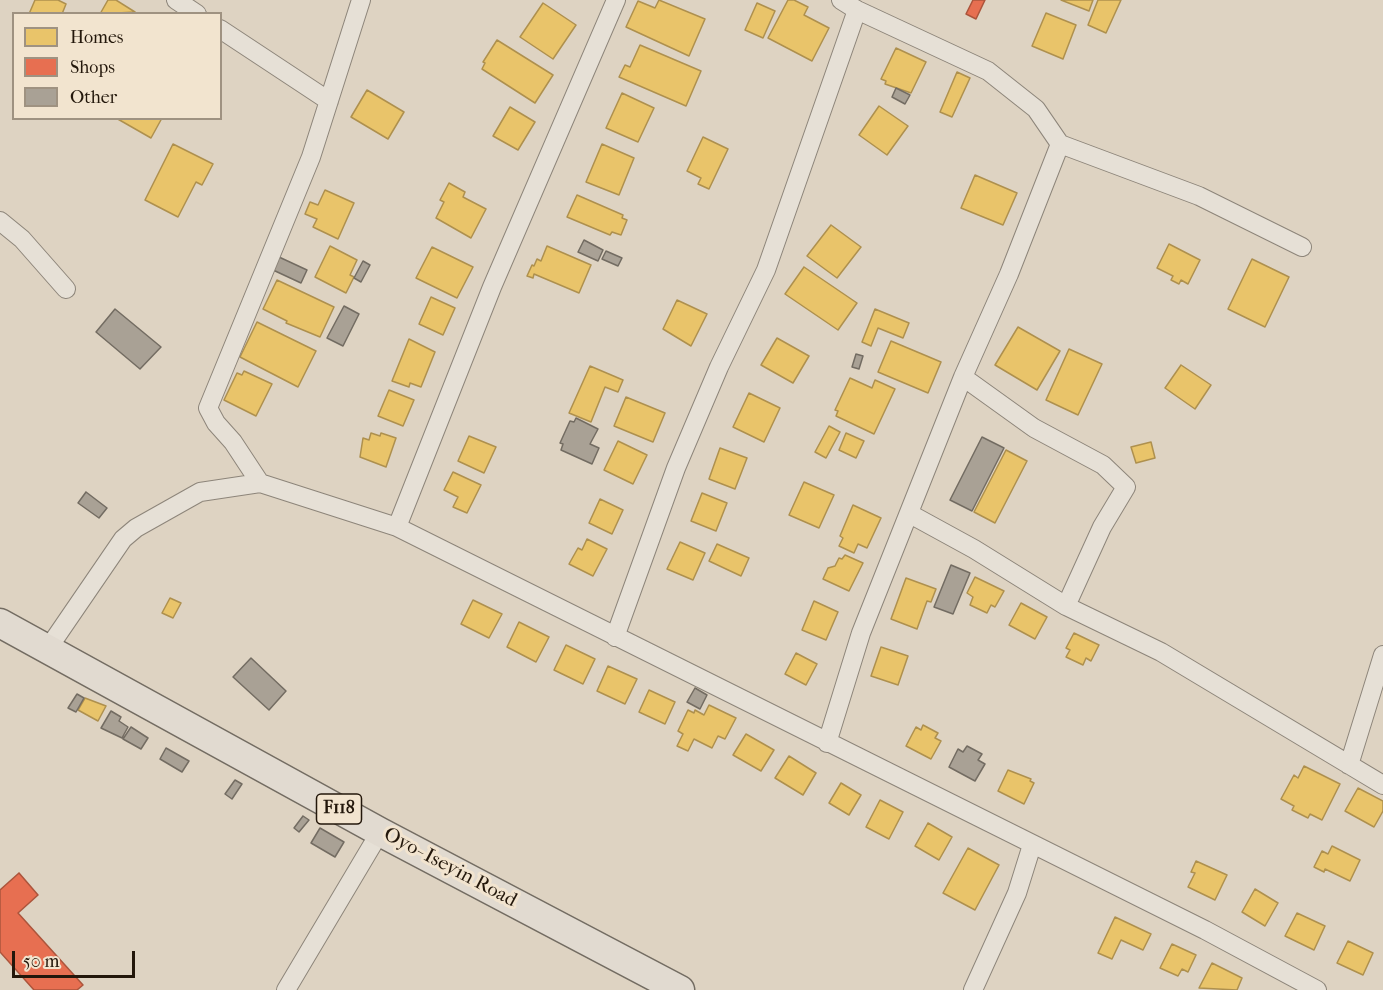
<!DOCTYPE html>
<html>
<head>
<meta charset="utf-8">
<style>
	body { margin:0 }
	#map { position:relative; width:1383px; height:990px; overflow:hidden; background:#ded3c2; font-family:"IM FELL French Canon",serif }
	canvas { display:block }
	.legend { position:absolute; left:12px; top:12px; width:210px; height:108px; box-sizing:border-box; background:#f2e4cf; border:2px solid #9f9281; margin:0; padding:8px 10px; list-style:none; font-size:18px; color:#23170b }
	.legend li { display:flex; align-items:center; gap:12px; height:30px }
	.legend b { width:30px; border:2px solid #9f9281 }
	.scale { position:absolute; left:12px; top:951px; width:123px; height:27px; box-sizing:border-box; border:3px solid #23170b; border-top:0; padding-left:8px; font-size:18px; line-height:21px; white-space:nowrap; color:#23170b; -webkit-text-stroke:4px #f2e4cf; paint-order:stroke }
</style>
</head>
<body>
<div id="map">
<canvas width="1383" height="990"></canvas>
<ul class="legend">
<li><b style="height:16px;background:#e9c46a"></b>Homes</li>
<li><b style="height:16px;background:#e76f51"></b>Shops</li>
<li><b style="height:16px;background:#a9a195"></b>Other</li>
</ul>
<div class="scale">50 m</div>
</div>
<script>
const g = document.querySelector('canvas').getContext('2d');
g.lineJoin = 'round';
function paint(path, color) { g.fillStyle = color; g.fill(path, 'evenodd'); }
const poly = rows => new Path2D(rows.map(r => 'M' + r).join(''));
function trace(path, color, width, dash) { g.strokeStyle = color; g.lineWidth = width; g.lineCap = dash ? 'butt' : 'round'; g.setLineDash(dash || []); g.stroke(path); }
function label(font, color, halo, rows, align = 'center') {
  g.font = font + ' "IM FELL French Canon",serif'; g.lineWidth = 6; g.setLineDash([]); g.textBaseline = 'middle'; g.strokeStyle = halo; g.fillStyle = color; for (const [text, x, y, turn = 0] of rows) {
    g.save(); g.translate(x, y); g.rotate((+turn || 0) * Math.PI / 180); g.textAlign = isNaN(turn) ? turn : align; if (halo) g.strokeText(text, 0, 0); g.fillText(text, 0, 0); g.restore();
  }
}
const homes = poly([
	[35,0,58,0,66,4,62,14,29,14,35,0],
	[108,0,116,0,135,12,100,14,108,0],
	[659,0,705,19,689,56,626,27,638,1,655,8,659,0],
	[788,0,794,0,808,7,804,15,829,28,812,61,768,38,788,0],
	[1061,0,1093,0,1089,11,1061,0],
	[1098,0,1121,0,1106,33,1088,25,1098,0],
	[543,3,576,25,553,59,520,37,543,3],
	[757,3,775,11,763,38,745,30,757,3],
	[1046,13,1076,25,1063,59,1032,46,1046,13],
	[497,40,553,75,535,103,482,69,485,63,483,62,497,40],
	[640,45,701,71,686,106,619,77,625,65,630,67,640,45],
	[896,48,926,62,911,93,885,84,886,81,881,79,896,48],
	[957,72,970,78,952,117,940,112,957,72],
	[367,90,404,112,388,139,351,117,367,90],
	[622,93,654,108,638,142,606,128,622,93],
	[879,106,908,126,887,155,859,135,879,106],
	[510,107,535,122,518,150,493,136,510,107],
	[116,118,162,118,151,138,116,118],
	[703,137,728,149,709,189,698,184,701,178,687,171,703,137],
	[173,144,213,164,202,185,196,182,178,217,145,200,173,144],
	[602,144,634,158,619,195,586,182,602,144],
	[975,175,1017,193,1003,225,961,208,975,175],
	[449,183,465,192,463,197,486,209,471,238,436,218,444,202,440,200,449,183],
	[325,190,354,203,338,239,313,227,317,219,305,214,310,202,318,205,325,190],
	[577,195,623,215,622,218,627,220,621,235,612,232,610,235,567,217,577,195],
	[831,225,861,247,837,278,807,256,831,225],
	[1169,244,1200,260,1188,284,1181,280,1179,284,1171,280,1173,276,1157,268,1169,244],
	[330,246,357,260,350,275,354,277,346,293,315,277,330,246],
	[547,246,591,265,579,293,534,274,533,278,527,276,532,265,534,266,537,259,541,261,547,246],
	[432,247,473,267,457,298,416,278,432,247],
	[1252,259,1289,277,1265,327,1228,309,1252,259],
	[804,267,857,303,838,330,785,294,804,267],
	[277,280,334,307,320,337,286,323,287,321,263,309,277,280],
	[431,297,455,308,443,335,419,324,431,297],
	[677,300,707,314,691,346,663,329,677,300],
	[875,309,909,323,903,338,878,328,871,346,862,342,875,309],
	[257,322,316,351,298,387,240,357,257,322],
	[1018,327,1060,351,1037,390,995,365,1018,327],
	[777,338,809,356,793,383,761,365,777,338],
	[409,339,435,352,421,387,410,383,409,387,392,381,409,339],
	[891,341,941,362,928,393,878,372,891,341],
	[1069,349,1102,364,1078,415,1046,400,1069,349],
	[1181,365,1211,385,1195,409,1165,388,1181,365],
	[590,366,623,380,618,392,605,387,591,422,569,413,590,366],
	[244,371,272,384,256,416,224,400,237,373,242,375,244,371],
	[850,378,872,388,875,380,895,389,874,434,836,416,838,411,835,410,850,378],
	[389,390,414,400,403,426,378,416,389,390],
	[749,393,780,408,764,442,733,427,749,393],
	[626,397,665,413,653,442,614,426,626,397],
	[829,426,840,432,826,458,815,452,829,426],
	[371,433,380,436,381,433,396,438,386,467,360,457,363,438,369,440,371,433],
	[846,433,864,441,856,458,839,450,846,433],
	[469,436,496,447,484,473,458,461,469,436],
	[618,441,647,455,633,484,604,470,618,441],
	[1151,442,1155,458,1136,463,1131,447,1151,442],
	[720,448,747,458,735,489,709,479,720,448],
	[1006,450,1027,461,995,523,974,512,1006,450],
	[453,472,481,485,467,513,453,507,458,497,444,490,453,472],
	[804,482,834,495,819,528,789,515,804,482],
	[702,493,727,503,716,531,691,521,702,493],
	[600,499,623,510,612,534,589,523,600,499],
	[853,505,881,518,867,548,858,544,854,553,839,546,843,538,840,536,853,505],
	[587,539,607,549,593,576,569,564,578,548,582,550,587,539],
	[680,542,705,553,693,580,667,569,680,542],
	[717,544,749,558,741,576,709,561,717,544],
	[845,555,863,563,849,591,823,579,828,568,835,566,839,558,842,559,845,555],
	[975,577,1004,591,995,607,991,605,987,613,970,605,973,597,967,593,975,577],
	[906,578,936,589,931,602,927,601,917,629,891,619,906,578],
	[170,598,181,603,173,618,162,613,170,598],
	[473,600,502,614,489,638,461,624,473,600],
	[814,601,838,612,826,640,802,630,814,601],
	[1021,603,1047,617,1035,639,1009,625,1021,603],
	[519,622,549,637,536,662,507,647,519,622],
	[1074,633,1099,645,1091,661,1086,658,1083,665,1066,657,1070,650,1066,648,1074,633],
	[566,645,595,659,583,684,554,670,566,645],
	[881,647,908,656,898,685,871,676,881,647],
	[796,653,817,664,806,685,785,674,796,653],
	[608,666,637,679,625,704,597,691,608,666],
	[649,690,675,702,665,724,639,712,649,690],
	[85,698,106,706,98,721,78,710,85,698],
	[709,705,736,718,725,739,718,736,712,748,694,739,688,751,677,746,683,734,678,731,688,710,694,713,695,710,704,715,709,705],
	[923,725,938,733,935,738,941,741,931,759,906,746,916,727,921,730,923,725],
	[746,734,774,750,761,771,733,755,746,734],
	[789,756,816,773,803,795,775,778,789,756],
	[1304,766,1340,784,1322,820,1310,814,1308,818,1292,810,1294,806,1281,799,1294,775,1298,778,1304,766],
	[1008,770,1031,779,1030,781,1034,783,1024,804,998,791,1008,770],
	[841,783,861,795,849,815,829,803,841,783],
	[1358,788,1383,801,1383,811,1374,827,1345,811,1358,788],
	[880,800,903,812,889,839,866,827,880,800],
	[928,823,952,837,939,860,915,846,928,823],
	[1332,846,1360,860,1350,881,1325,869,1324,872,1314,867,1322,851,1328,854,1332,846],
	[968,848,999,865,975,910,943,893,968,848],
	[1196,861,1227,875,1215,900,1188,887,1195,873,1191,872,1196,861],
	[1255,889,1278,903,1265,926,1242,912,1255,889],
	[1297,913,1325,926,1314,950,1285,936,1297,913],
	[1115,917,1151,934,1143,950,1121,940,1112,959,1098,953,1115,917],
	[1348,941,1373,953,1363,975,1337,963,1348,941],
	[1172,944,1196,955,1188,972,1182,969,1178,976,1160,968,1172,944],
	[1212,963,1242,978,1237,990,1199,988,1212,963]
]);
paint(homes, '#e9c46a');
trace(homes, '#ae904e', 1.5);
const shops = poly([
	[973,0,985,0,976,19,966,14,973,0],
	[19,873,38,895,18,913,83,985,77,990,34,990,0,952,0,890,19,873]
]);
paint(shops, '#e76f51');
trace(shops, '#ac553c', 1.5);
const building = poly([
	[896,88,910,95,905,104,892,97,896,88],
	[584,240,603,250,598,261,578,252,584,240],
	[606,251,622,258,618,266,602,259,606,251],
	[279,257,307,270,301,283,273,270,279,257],
	[363,261,370,265,361,282,354,278,363,261],
	[344,306,359,314,343,346,327,338,344,306],
	[115,309,161,347,140,369,96,332,115,309],
	[856,354,863,356,859,369,852,367,856,354],
	[576,418,598,429,590,444,599,448,592,464,561,450,563,444,560,443,570,421,574,422,576,418],
	[982,437,1004,448,972,511,950,500,982,437],
	[86,492,107,508,99,518,78,503,86,492],
	[951,565,970,573,953,614,934,607,951,565],
	[251,658,286,691,269,710,233,677,251,658],
	[695,688,707,695,700,709,687,702,695,688],
	[77,694,84,698,76,712,68,708,77,694],
	[111,711,121,717,119,721,128,727,122,738,101,728,111,711],
	[131,727,148,738,141,749,123,739,131,727],
	[967,746,982,754,978,760,985,764,975,781,949,767,958,749,963,752,967,746],
	[166,748,189,761,182,772,160,759,166,748],
	[235,780,242,784,232,799,225,794,235,780],
	[303,816,309,820,299,832,294,828,303,816],
	[320,828,344,842,335,857,311,843,320,828]
]);
paint(building, '#a9a195');
trace(building, '#736c62', 1.5);
const street = poly([
	[176,0,197,14],
	[841,0,857,10,988,71,1036,109,1060,144,1199,196,1302,247],
	[220,29,329,101],
	[0,221,22,239,66,289],
	[963,377,1034,428,1103,465,1126,487,1102,527,1066,606],
	[260,483,233,442,216,423,208,408,311,157,361,0],
	[910,514,974,549,1066,606,1161,652,1383,785],
	[397,527,492,287,616,0],
	[615,637,676,468,719,367,766,270,857,10],
	[47,650,123,539,136,528,200,492,260,483,397,527,1205,930,1317,990],
	[827,743,861,633,963,377,1009,274,1060,144],
	[1349,765,1383,655],
	[286,990,380,832],
	[973,990,1017,893,1032,845]
]);
const primary = poly([
	[0,623,380,832,680,990]
]);
trace(street, '#8d857a', 20);
trace(primary, '#736c62', 31);
trace(street, '#e6e0d6', 18);
trace(primary, '#e1dad0', 28);
for (const [x, y, w] of [
	[339,809,45]
]) { const box = new Path2D(); box.roundRect(x - w / 2, y - 15, w, 30, 4.5); g.fillStyle = '#f2e4cf'; g.fill(box); trace(box, '#23170b', 1.5); }
label('bold 18px', '#23170b', null, [
	["F118",339,809]
]);
label('20px', '#23170b', '#f2e4cf', [
	["Oyo- Iseyin Road",450,868,28]
]);
</script>
</body>
</html>
